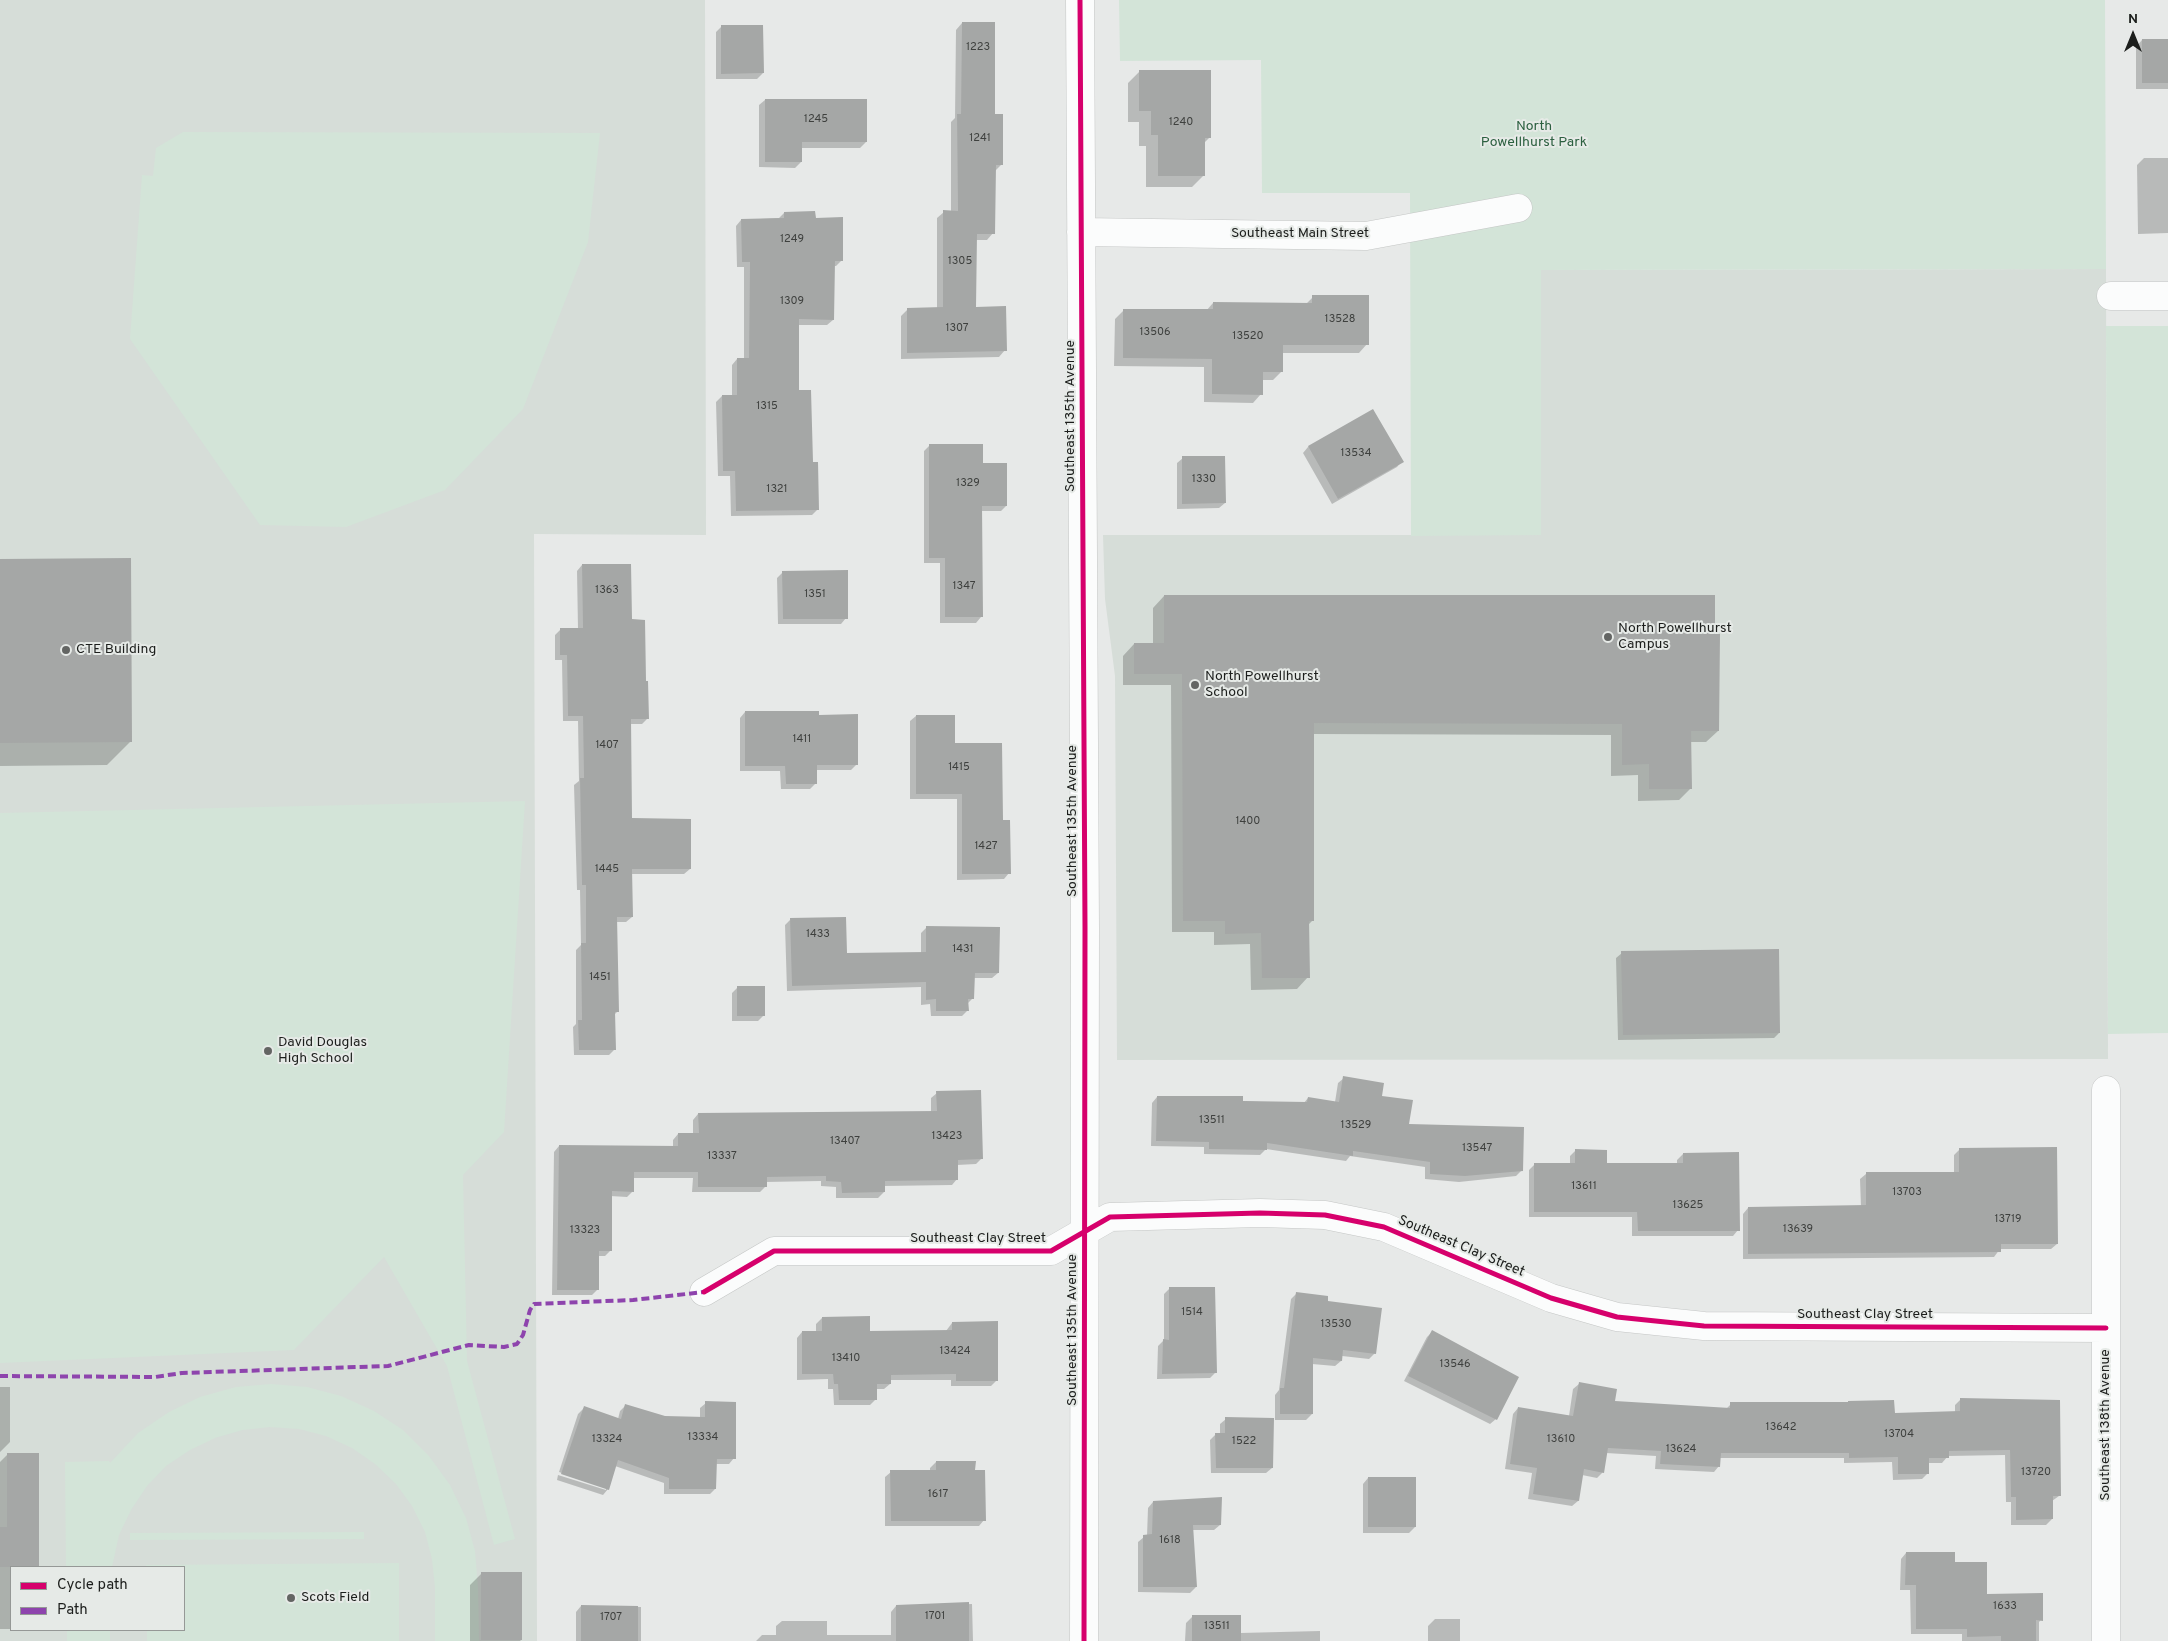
<!DOCTYPE html>
<html>
<head>
<meta charset="utf-8">
<style>
	body { margin:0 }
	#map { position:relative; width:2168px; height:1641px; overflow:hidden; background:#e7e9e8; font-family:Overpass,sans-serif }
	canvas { display:block }
	.legend { position:absolute; left:10px; top:1566px; width:175px; height:65px; box-sizing:border-box; background:#e6eae7; border:1px solid #959896; margin:0; padding:6px 9px; list-style:none; font-size:15px; color:#1c1e1c }
	.legend li { display:flex; align-items:center; gap:10px; height:25px }
	.legend b { width:25px; border:1px solid #959896 }
	.north { position:absolute; left:2108px; top:10px; width:50px; height:50px; -webkit-text-stroke:4px #e6eae7; paint-order:stroke; rotate:0deg; font-size:14px; font-weight:700; line-height:20px; text-align:center; color:#1c1e1c }
	.north::after { content:''; display:block; margin:auto; width:18px; height:22px; background:#1c1e1c; clip-path:polygon(50% 0,100% 100%,50% 72%,0 100%) }
</style>
</head>
<body>
<div id="map">
<canvas width="2168" height="1641"></canvas>
<ul class="legend">
<li><b style="height:6px;background:#d6006c"></b>Cycle path</li>
<li><b style="height:6px;background:#8e44ad"></b>Path</li>
</ul>
<div class="north">N</div>
</div>
<script>
const g = document.querySelector('canvas').getContext('2d');
g.lineJoin = 'round';
function paint(path, color) { g.fillStyle = color; g.fill(path, 'evenodd'); }
const poly = rows => new Path2D(rows.map(r => 'M' + r).join(''));
function trace(path, color, width, dash) { g.strokeStyle = color; g.lineWidth = width; g.lineCap = dash ? 'butt' : 'round'; g.setLineDash(dash || []); g.stroke(path); }
function label(font, color, halo, rows, align = 'center') {
  g.font = font + ' Overpass,sans-serif'; g.lineWidth = 4; g.setLineDash([]); g.textBaseline = 'middle'; g.strokeStyle = halo; g.fillStyle = color; for (const [text, x, y, turn = 0] of rows) {
    g.save(); g.translate(x, y); g.rotate((+turn || 0) * Math.PI / 180); g.textAlign = isNaN(turn) ? turn : align; if (halo) g.strokeText(text, 0, 0); g.fillText(text, 0, 0); g.restore();
  }
}
paint(poly([
	[0,0,705,0,706,535,534,534,537,1641,0,1641],
	[11,1567,184,1567,184,1630,11,1630],
	[2106,269,2108,1059,1117,1060,1115,676,1105,599,1103,535,1541,535,1540,270]
]), '#d6ddd8');
paint(poly([
	[1119,0,2105,0,2106,269,1541,270,1541,535,1411,536,1410,193,1262,193,1261,60,1120,61],
	[183,132,600,133,588,242,523,409,445,490,346,527,260,525,130,339,142,175,153,176,156,148],
	[2106,326,2168,326,2168,1033,2108,1034],
	[525,801,504,1132,463,1175,467,1361,515,1539,494,1545,447,1366,384,1257,294,1350,0,1363,0,813],
	[271,1384,307,1387,341,1396,374,1411,403,1430,429,1456,450,1485,466,1518,475,1551,478,1588,479,1641,435,1641,435,1587,432,1559,425,1532,412,1506,396,1484,375,1464,352,1448,326,1436,299,1429,270,1427,243,1430,215,1438,190,1450,166,1466,147,1486,131,1510,119,1535,112,1567,66,1567,65,1462,109,1461,110,1463,138,1433,169,1412,200,1397,236,1387],
	[364,1532,364,1539,130,1540,130,1533],
	[399,1563,399,1641,147,1641,147,1630,184,1630,184,1567,146,1567,146,1565],
	[67,1630,110,1630,110,1641,67,1641]
]), '#d3e4d8');
paint(poly([
	[962,23,993,115,1002,164,994,172,993,233,987,240,975,240,975,308,1005,350,999,357,901,359,901,316,908,309,937,309,937,218,944,212,951,212,951,122,955,118,956,30],
	[722,26,763,73,757,79,716,79,716,32],
	[2142,40,2168,41,2168,89,2136,89,2136,47],
	[1140,71,1210,137,1204,143,1204,175,1192,187,1146,187,1146,146,1139,146,1139,122,1128,122,1128,83],
	[765,100,866,142,860,148,801,148,801,162,795,168,759,167,759,105],
	[2144,158,2168,158,2168,233,2138,234,2137,165],
	[784,213,814,219,842,260,836,266,833,266,833,320,827,325,798,325,798,391,818,509,812,515,731,516,730,476,718,476,716,402,722,396,732,396,732,365,737,359,744,359,744,267,737,267,736,226,741,220,779,218],
	[1313,297,1367,344,1359,353,1282,353,1282,371,1273,380,1262,380,1261,394,1253,403,1204,402,1204,367,1114,366,1115,319,1124,310,1206,311,1213,303,1306,304],
	[1373,410,1402,461,1397,467,1332,504,1303,453,1308,447],
	[929,446,981,465,1006,506,1001,511,981,511,981,617,976,623,940,623,940,563,924,563,924,451],
	[1183,458,1225,503,1219,508,1177,509,1177,463],
	[0,560,131,741,107,765,0,766],
	[582,565,630,620,647,719,642,724,629,724,631,820,690,869,684,874,631,874,632,917,626,922,616,922,618,1011,614,1015,614,1050,609,1055,574,1055,573,1027,576,1024,576,950,581,945,580,890,577,890,574,785,579,781,578,721,563,721,562,660,555,660,555,635,561,629,578,629,577,571],
	[783,572,846,618,841,624,778,624,777,578],
	[1164,596,1714,635,1718,731,1706,742,1690,742,1691,788,1679,800,1638,801,1638,775,1611,776,1611,735,1313,734,1313,920,1307,926,1308,977,1297,989,1251,990,1250,944,1214,945,1214,932,1172,932,1171,685,1123,685,1123,656,1134,644,1153,644,1153,608],
	[745,712,818,716,857,764,851,770,816,770,816,783,810,789,781,789,780,771,740,771,740,718],
	[916,716,1002,821,1009,873,1004,879,957,880,957,799,910,799,910,721],
	[790,920,846,954,921,953,921,933,926,928,998,973,992,978,973,978,973,998,967,1004,968,1010,962,1016,931,1016,930,1004,921,1005,921,987,787,991,785,925],
	[1622,953,1779,1033,1774,1038,1618,1040,1616,958],
	[737,988,764,1015,758,1021,732,1021,732,993],
	[1344,1078,1408,1125,1522,1170,1516,1176,1459,1182,1425,1179,1425,1167,1350,1156,1346,1161,1266,1149,1260,1155,1204,1154,1204,1147,1151,1146,1152,1103,1157,1097,1303,1104,1308,1098,1335,1102,1338,1083],
	[937,1093,981,1159,976,1164,957,1165,957,1179,952,1185,884,1186,884,1192,878,1198,836,1198,836,1187,821,1186,821,1181,765,1182,765,1187,760,1192,692,1192,693,1178,633,1178,633,1191,627,1197,610,1196,611,1250,605,1256,598,1256,598,1289,592,1295,552,1295,554,1152,559,1146,673,1147,673,1140,678,1134,693,1134,693,1120,698,1114,931,1112,931,1098],
	[1960,1149,2057,1244,2051,1249,2000,1249,1994,1257,1743,1259,1743,1214,1748,1208,1861,1207,1860,1179,1866,1174,1954,1173,1954,1155],
	[1576,1150,1606,1164,1677,1164,1677,1160,1683,1154,1738,1230,1733,1236,1632,1236,1632,1217,1529,1217,1529,1170,1535,1164,1570,1164,1570,1156],
	[1170,1288,1215,1373,1210,1378,1157,1379,1158,1346,1164,1340,1164,1294],
	[1297,1293,1326,1302,1375,1353,1369,1359,1342,1356,1341,1361,1335,1366,1312,1364,1312,1414,1306,1420,1275,1420,1275,1395,1279,1390,1291,1299],
	[822,1318,869,1332,946,1331,952,1323,997,1380,991,1386,951,1386,951,1380,890,1380,890,1384,884,1389,876,1389,876,1399,870,1405,834,1405,833,1389,828,1389,828,1379,797,1380,797,1338,802,1332,816,1332,816,1324],
	[1433,1331,1496,1419,1490,1424,1404,1381,1427,1337],
	[1579,1384,1614,1403,1726,1409,1731,1404,1894,1414,1955,1413,1955,1405,1961,1399,2059,1496,2052,1501,2052,1519,2046,1525,2011,1525,2011,1502,2006,1502,2005,1455,1948,1456,1942,1463,1927,1463,1928,1473,1922,1479,1893,1480,1892,1462,1844,1463,1844,1458,1720,1458,1719,1466,1714,1472,1655,1469,1656,1456,1606,1453,1603,1472,1597,1478,1582,1475,1578,1501,1572,1506,1528,1499,1532,1473,1505,1469,1513,1414,1518,1408,1569,1416,1573,1389],
	[0,1387,10,1387,10,1442,0,1452],
	[706,1403,734,1458,729,1464,716,1464,715,1489,710,1494,664,1494,664,1483,615,1466,608,1489,603,1495,557,1480,558,1475,606,1490,606,1488,559,1472,578,1414,584,1408,618,1419,620,1411,626,1405,665,1417,700,1418,700,1408],
	[1226,1419,1272,1468,1266,1473,1211,1473,1210,1440,1216,1434,1220,1434,1220,1424],
	[8,1454,38,1454,37,1567,11,1567,11,1629,0,1629,0,1462],
	[936,1462,974,1472,984,1520,979,1526,885,1526,885,1477,891,1472,930,1472,930,1468],
	[1368,1478,1415,1527,1409,1533,1363,1533,1363,1484],
	[1153,1502,1220,1525,1214,1530,1192,1530,1196,1587,1190,1593,1138,1592,1138,1542,1144,1537,1147,1536,1148,1508],
	[1906,1553,1953,1564,1985,1595,2041,1620,2039,1622,2039,1641,1962,1641,1962,1634,1911,1634,1910,1590,1900,1590,1901,1559],
	[482,1573,521,1640,520,1641,470,1641,470,1585],
	[972,1604,973,1641,756,1641,762,1635,776,1635,776,1626,782,1621,827,1621,827,1635,891,1635,891,1612,896,1606],
	[581,1606,641,1607,641,1641,576,1641,576,1612],
	[1193,1616,1240,1633,1320,1631,1320,1641,1185,1641,1186,1623],
	[1435,1619,1460,1619,1460,1641,1428,1641,1428,1626]
]), '#0003');
paint(poly([
	[962,22,995,22,995,114,1003,114,1003,165,996,165,995,234,977,234,976,307,1006,306,1007,351,907,353,907,308,943,307,943,210,958,211,957,114,961,114],
	[721,25,763,25,764,73,721,74],
	[2142,39,2168,39,2168,83,2142,83],
	[1139,70,1211,70,1211,138,1205,138,1205,176,1158,176,1158,135,1151,135,1151,111,1139,111],
	[765,99,867,99,867,142,802,142,802,162,765,162],
	[815,211,816,218,843,217,843,261,835,261,834,320,799,319,799,390,811,390,813,462,818,462,819,510,736,511,735,471,723,471,722,395,737,395,737,358,749,358,750,262,742,262,741,219,784,218,784,212],
	[1312,295,1369,295,1369,345,1283,345,1283,372,1263,372,1263,395,1212,394,1212,359,1123,358,1123,309,1213,309,1213,302,1312,303],
	[1373,409,1404,462,1338,499,1308,446],
	[929,444,983,444,983,463,1007,463,1007,506,982,506,983,617,945,617,945,558,929,558],
	[1182,456,1225,456,1226,503,1182,504],
	[131,558,132,742,0,743,0,559],
	[582,564,631,564,632,619,645,620,646,681,648,681,649,719,631,719,632,818,691,819,691,869,632,869,633,917,617,917,619,1012,615,1012,616,1050,579,1050,578,1020,582,1020,581,943,586,943,586,885,582,885,580,778,584,778,583,716,568,716,567,655,560,655,560,628,583,628],
	[848,570,848,619,783,619,782,571],
	[1164,595,1715,595,1715,634,1720,634,1719,731,1691,731,1692,789,1649,789,1649,764,1622,765,1622,724,1314,723,1314,921,1309,921,1310,978,1262,978,1261,933,1225,934,1225,921,1183,921,1182,674,1134,674,1134,643,1164,643],
	[745,711,819,711,819,715,858,714,858,765,817,765,817,784,786,784,785,766,745,766],
	[916,715,955,715,955,743,1002,743,1003,820,1010,820,1011,874,962,874,962,794,916,794],
	[846,917,847,953,926,952,926,926,1000,927,999,973,975,973,974,999,968,999,969,1011,936,1011,936,999,926,1000,926,982,792,986,790,918],
	[1779,949,1780,1033,1623,1035,1621,951],
	[737,986,765,986,765,1016,737,1016],
	[1343,1076,1384,1083,1382,1096,1413,1100,1409,1124,1524,1127,1523,1171,1465,1176,1430,1174,1430,1162,1353,1151,1353,1156,1267,1143,1267,1150,1209,1149,1209,1142,1156,1141,1157,1096,1243,1096,1243,1101,1307,1102,1308,1097,1339,1102],
	[981,1090,983,1159,958,1160,958,1180,885,1181,885,1192,842,1193,841,1182,826,1181,826,1176,767,1177,767,1187,698,1187,698,1172,634,1172,634,1192,612,1191,612,1251,599,1251,599,1290,557,1290,559,1145,678,1146,678,1133,699,1133,698,1113,937,1111,936,1091],
	[2057,1147,2058,1244,2001,1244,2001,1252,1748,1254,1748,1207,1866,1205,1866,1172,1959,1172,1959,1148],
	[1575,1149,1607,1150,1607,1163,1683,1163,1683,1153,1739,1152,1740,1231,1638,1231,1637,1212,1534,1212,1534,1163,1575,1163],
	[1169,1287,1215,1287,1217,1373,1162,1374,1163,1339,1169,1340],
	[1296,1292,1328,1296,1328,1301,1382,1308,1376,1354,1343,1350,1342,1361,1313,1358,1313,1414,1280,1414,1280,1388,1284,1388],
	[870,1316,870,1331,952,1330,952,1322,998,1321,998,1381,956,1381,956,1374,891,1375,891,1384,877,1384,877,1400,839,1400,838,1384,834,1384,833,1374,802,1374,802,1331,822,1331,822,1317],
	[1432,1330,1519,1377,1497,1420,1408,1376],
	[1579,1382,1617,1389,1615,1401,1730,1408,1730,1402,1848,1402,1848,1401,1894,1400,1895,1413,1960,1411,1960,1398,2060,1400,2061,1496,2053,1496,2053,1519,2016,1520,2016,1497,2011,1497,2010,1450,1949,1451,1949,1458,1929,1458,1929,1474,1898,1474,1898,1457,1849,1458,1849,1453,1721,1453,1720,1467,1660,1464,1661,1451,1608,1448,1604,1473,1584,1469,1579,1501,1533,1494,1537,1468,1510,1464,1518,1407,1573,1416],
	[705,1401,736,1402,736,1459,717,1459,716,1489,669,1489,669,1478,618,1460,609,1490,561,1474,584,1406,621,1419,625,1404,665,1416,705,1417],
	[1225,1417,1274,1418,1273,1468,1216,1468,1215,1433,1225,1433],
	[7,1453,39,1453,39,1567,0,1567,0,1527,7,1527],
	[936,1461,976,1461,975,1470,985,1470,986,1521,891,1521,890,1470,936,1470],
	[1368,1477,1416,1477,1416,1527,1368,1527],
	[1222,1497,1221,1525,1193,1525,1197,1587,1143,1587,1143,1535,1152,1534,1153,1501],
	[1906,1552,1955,1552,1955,1562,1987,1562,1987,1594,2043,1593,2043,1621,2036,1620,2036,1641,2001,1641,2001,1636,1967,1637,1967,1629,1916,1629,1916,1585,1905,1585],
	[481,1572,522,1572,522,1640,481,1640],
	[969,1602,969,1641,896,1641,896,1605],
	[581,1605,638,1606,638,1641,581,1641],
	[1192,1615,1241,1615,1241,1641,1192,1641]
]), '#a5a7a6');
const minor = poly([
	[1080,0,1085,927,1084,1641],
	[1081,232,1366,236,1518,208],
	[2111,296,2168,296],
	[2106,1090,2106,1641],
	[704,1292,774,1251,1051,1251,1110,1217,1260,1213,1325,1215,1384,1227,1551,1298,1617,1317,1704,1326,2106,1328]
]);
trace(minor, '#c4c6c5', 29);
trace(minor, '#fbfcfc', 28);
trace(poly([
	[0,1376,155,1377,182,1373,388,1366,469,1345,504,1347,517,1344,523,1335,530,1310,534,1304,633,1300,704,1292]
]), '#8e44ad', 4, [8, 4]);
trace(poly([
	[1080,0,1085,927,1084,1641],
	[704,1292,774,1251,1051,1251,1110,1217,1260,1213,1325,1215,1384,1227,1551,1298,1617,1317,1704,1326,2106,1328]
]), '#d6006c', 5);
for (const [x, y, r, color] of [
	[1608,637,5,"#636563"],
	[66,650,5,"#636563"],
	[1195,685,5,"#636563"],
	[268,1051,5,"#636563"],
	[291,1598,5,"#636563"]
]) { const dot = new Path2D(); dot.arc(x, y, r, 0, 2 * Math.PI); g.fillStyle = color; g.fill(dot); trace(dot, '#e6eae7', 2); }
label('11px', '#3e403e', null, [
	["1223",978,48],
	["1245",816,120],
	["1240",1181,123],
	["1241",980,139],
	["1249",792,240],
	["1305",960,262],
	["1309",792,302],
	["13528",1340,320],
	["1307",957,329],
	["13506",1155,333],
	["13520",1248,337],
	["1315",767,407],
	["13534",1356,454],
	["1330",1204,480],
	["1329",968,484],
	["1321",777,490],
	["1347",964,587],
	["1363",607,591],
	["1351",815,595],
	["1411",802,740],
	["1407",607,746],
	["1415",959,768],
	["1400",1248,822],
	["1427",986,847],
	["1445",607,870],
	["1433",818,935],
	["1431",963,950],
	["1451",600,978],
	["13511",1212,1121],
	["13529",1356,1126],
	["13423",947,1137],
	["13407",845,1142],
	["13547",1477,1149],
	["13337",722,1157],
	["13611",1584,1187],
	["13703",1907,1193],
	["13625",1688,1206],
	["13719",2008,1220],
	["13639",1798,1230],
	["13323",585,1231],
	["1514",1192,1313],
	["13530",1336,1325],
	["13424",955,1352],
	["13410",846,1359],
	["13546",1455,1365],
	["13642",1781,1428],
	["13704",1899,1435],
	["13334",703,1438],
	["13324",607,1440],
	["13610",1561,1440],
	["1522",1244,1442],
	["13624",1681,1450],
	["13720",2036,1473],
	["1617",938,1495],
	["1618",1170,1541],
	["1633",2005,1607],
	["1701",935,1617],
	["1707",611,1618],
	["13511",1217,1627]
]);
label('14px', '#2c6040', '#e6eae7', [
	["North",1534,127],
	["Powellhurst Park",1534,143]
]);
label('14px', '#1c1e1c', '#e6eae7', [
	["Southeast Main Street",1300,234],
	["Southeast 135th Avenue",1071,416,-90],
	["Southeast 135th Avenue",1073,821,-90],
	["Southeast Clay Street",978,1239],
	["Southeast Clay Street",1461,1247,23],
	["Southeast Clay Street",1865,1315],
	["Southeast 135th Avenue",1073,1330,-90],
	["Southeast 138th Avenue",2106,1425,-90]
]);
label('14px', '#1c1e1c', '#e6eae7', [
	["North Powellhurst",1618,629],
	["Campus",1618,645],
	["CTE Building",76,650],
	["North Powellhurst",1205,677],
	["School",1205,693],
	["David Douglas",278,1043],
	["High School",278,1059],
	["Scots Field",301,1598]
], 'left');
</script>
</body>
</html>
